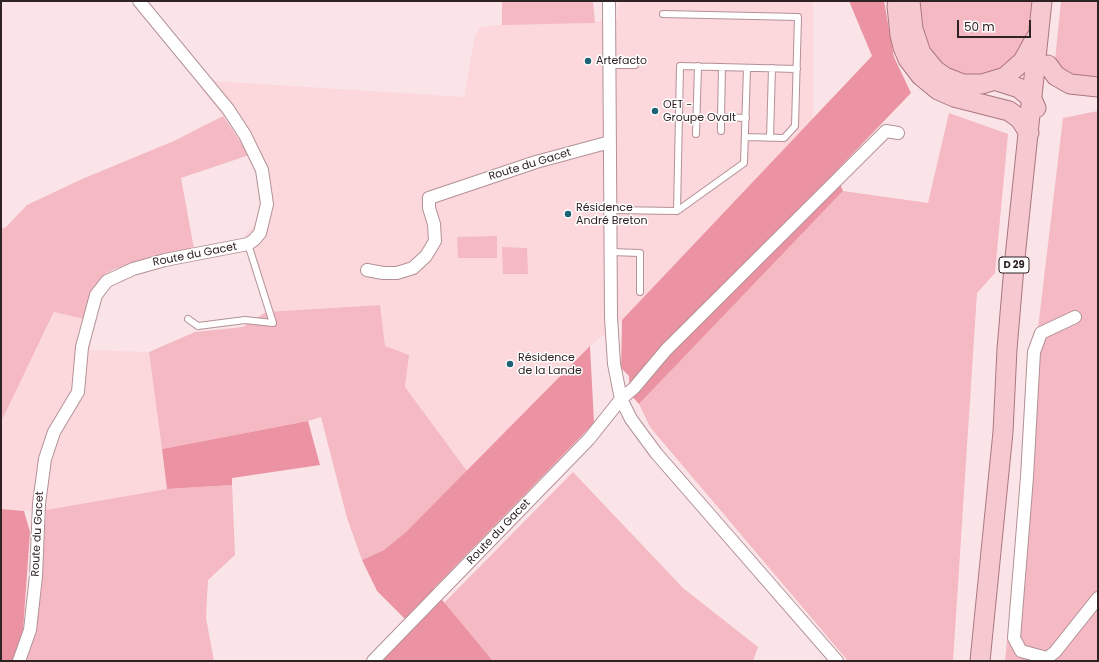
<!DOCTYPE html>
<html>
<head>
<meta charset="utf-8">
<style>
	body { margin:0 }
	#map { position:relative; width:1099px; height:662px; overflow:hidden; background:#fae4e7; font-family:Poppins,sans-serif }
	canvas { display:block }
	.frame { position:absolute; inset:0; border:2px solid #2f2224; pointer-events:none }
	.scale { position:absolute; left:957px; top:20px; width:74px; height:18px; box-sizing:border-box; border:2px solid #2f2224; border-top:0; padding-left:5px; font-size:12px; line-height:14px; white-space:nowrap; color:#2f2224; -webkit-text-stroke:3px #fff; paint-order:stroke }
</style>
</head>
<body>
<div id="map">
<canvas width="1099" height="662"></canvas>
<div class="frame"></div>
<div class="scale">50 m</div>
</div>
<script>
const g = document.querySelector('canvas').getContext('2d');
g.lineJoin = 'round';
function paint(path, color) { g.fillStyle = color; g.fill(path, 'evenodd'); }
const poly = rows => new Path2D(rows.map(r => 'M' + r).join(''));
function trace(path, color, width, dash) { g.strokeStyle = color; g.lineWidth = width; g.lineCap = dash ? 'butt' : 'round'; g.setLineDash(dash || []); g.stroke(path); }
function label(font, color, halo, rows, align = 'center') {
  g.font = font + ' Poppins,sans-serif'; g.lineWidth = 3; g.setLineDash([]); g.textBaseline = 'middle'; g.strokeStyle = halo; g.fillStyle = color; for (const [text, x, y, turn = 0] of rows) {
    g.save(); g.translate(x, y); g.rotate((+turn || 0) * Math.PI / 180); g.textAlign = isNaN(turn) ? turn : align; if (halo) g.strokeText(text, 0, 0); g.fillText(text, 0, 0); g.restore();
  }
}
paint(poly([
	[619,1,813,1,813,118,622,320,590,346,467,471,405,387,409,355,385,346,379,305,266,312,243,237,255,224,260,205,259,177,249,155,223,116,202,90,214,81,464,97,475,36,480,27,511,24,573,24,617,19],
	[55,312,94,320,90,350,149,352,167,489,46,510,24,511,1,509,1,422]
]), '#fcd8dd');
paint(poly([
	[502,1,593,1,595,23,502,25],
	[916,1,1037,1,1029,38,1004,70,965,79,928,56],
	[1061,1,1098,1,1098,80,1066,75,1055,60],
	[1098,111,1098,661,1005,661,1037,337,1063,118],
	[949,113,1008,134,995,273,977,293,953,661,848,661,650,427,639,404,843,191,928,203],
	[223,116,249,155,181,178,194,249,170,253,114,269,105,274,93,291,85,319,54,312,1,422,1,229,6,227,27,205,82,179,174,141],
	[497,236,497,258,458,258,457,237],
	[502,247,527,248,528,274,503,274],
	[380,305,385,346,409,355,405,387,467,471,406,532,384,550,362,560,347,518,321,417,308,421,162,449,149,352,195,332,243,327,266,312],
	[573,472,683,588,758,647,753,661,493,661,444,603],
	[232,485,235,555,208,580,206,618,214,661,24,661,35,635,41,593,46,510,167,489]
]), '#f4b9c2');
paint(poly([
	[849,1,884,1,894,57,911,93,835,172,843,191,639,404,630,394,629,376,621,368,622,320,872,56],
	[590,346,594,423,433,589,493,661,377,661,411,625,377,591,362,560,384,550,406,532],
	[308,421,320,465,232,478,232,485,167,489,162,449],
	[1,509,24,511,30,532,23,630,13,661,1,661]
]), '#eb93a2');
const service = poly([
	[663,14,798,17,795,126,784,138,745,137],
	[610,65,635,65],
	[722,67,721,117,746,118],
	[721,131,721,117],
	[696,134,698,66],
	[770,138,772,68],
	[611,210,677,211,680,66,797,69],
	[677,211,744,163,747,68],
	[611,252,640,253,640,292],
	[188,319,198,326,245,320,273,323,248,244]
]);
const minor = poly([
	[609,1,611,317,614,364,621,399,631,419,656,453,837,661],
	[367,270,383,273,397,273,413,268,426,256,435,241,434,224,429,208,429,198,536,162,610,142],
	[1075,317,1041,333,1034,352,1027,477,1014,638,1021,651,1047,658,1055,652,1098,598],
	[19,661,30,630,36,576,39,504,45,459,54,432,78,392,82,347,96,295,107,281,133,269,165,260,248,244,254,240,260,233,267,204,262,170,245,135,228,109,139,1],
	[373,661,589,439,621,399,634,388,666,350,886,131,898,133]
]);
const primary = poly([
	[910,1,913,29,921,53,935,70,945,77,963,84,982,84,1005,77,1023,61,1035,39],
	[897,6,900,35,903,47,908,59,921,76,938,90,954,97,1009,111,1020,119,1029,133],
	[1048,65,1056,76,1070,84,1098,87],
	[997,81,1019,88,1032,99,1036,108],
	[980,661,1003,432,1007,349,1014,267,1042,1]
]);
trace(service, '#b39196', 8);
trace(minor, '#b39196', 14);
trace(primary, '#ac767f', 21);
trace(service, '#fff', 6);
trace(minor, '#fff', 12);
trace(primary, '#f6c8d0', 19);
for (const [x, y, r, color] of [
	[588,61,4,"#1e6375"],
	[655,111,4,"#1e6375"],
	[568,214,4,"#1e6375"],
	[510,364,4,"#1e6375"]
]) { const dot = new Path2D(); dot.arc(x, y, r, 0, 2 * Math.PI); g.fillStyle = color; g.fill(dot); trace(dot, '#fff', 1.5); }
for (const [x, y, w] of [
	[1014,265,30]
]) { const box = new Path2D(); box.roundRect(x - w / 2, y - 8, w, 16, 3); g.fillStyle = '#fff'; g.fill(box); trace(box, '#2f2224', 1); }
label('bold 10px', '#2f2224', null, [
	["D 29",1014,265]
]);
label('11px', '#2f2224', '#fff', [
	["Artefacto",596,61],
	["OET -",663,105],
	["Groupe Ovalt",663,118],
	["Résidence",576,208],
	["André Breton",576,221],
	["Résidence",518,358],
	["de la Lande",518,371]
], 'left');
label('11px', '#2f2224', '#fff', [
	["Route du Gacet",530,165,-17],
	["Route du Gacet",195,255,-11],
	["Route du Gacet",499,532,-46],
	["Route du Gacet",38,534,-87]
]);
</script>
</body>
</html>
